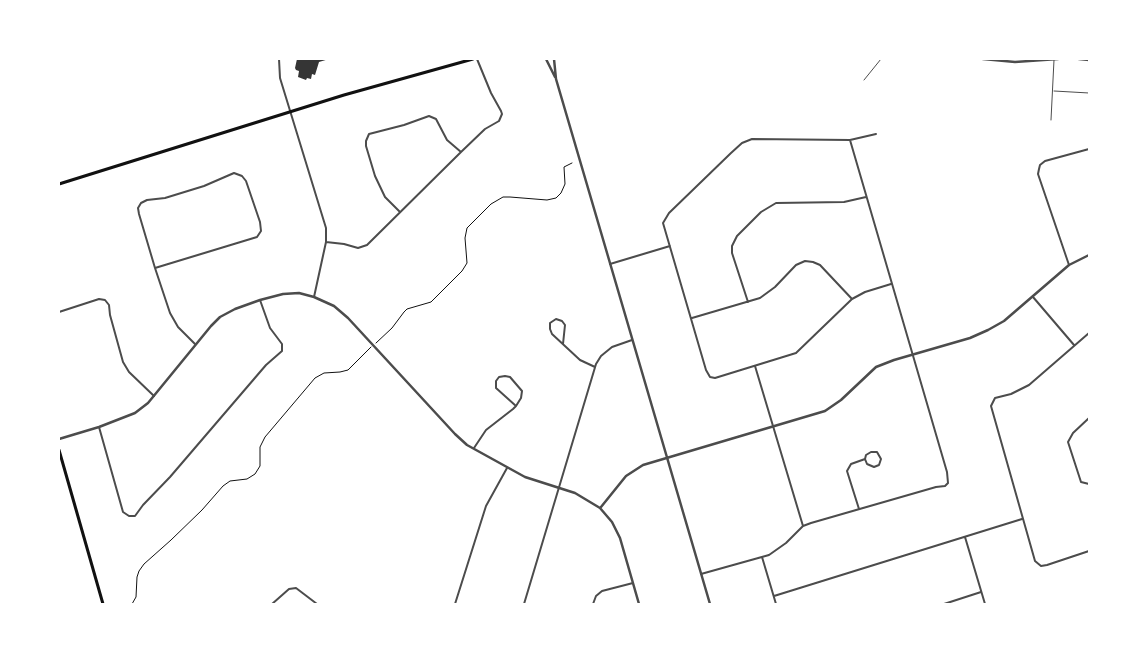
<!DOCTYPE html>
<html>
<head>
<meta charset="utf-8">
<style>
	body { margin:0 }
	#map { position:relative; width:1148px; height:663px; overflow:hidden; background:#fff; font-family:Overpass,sans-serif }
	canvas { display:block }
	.frame { position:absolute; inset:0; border:60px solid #fff; pointer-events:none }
</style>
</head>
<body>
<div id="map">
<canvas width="1148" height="663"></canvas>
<div class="frame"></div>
</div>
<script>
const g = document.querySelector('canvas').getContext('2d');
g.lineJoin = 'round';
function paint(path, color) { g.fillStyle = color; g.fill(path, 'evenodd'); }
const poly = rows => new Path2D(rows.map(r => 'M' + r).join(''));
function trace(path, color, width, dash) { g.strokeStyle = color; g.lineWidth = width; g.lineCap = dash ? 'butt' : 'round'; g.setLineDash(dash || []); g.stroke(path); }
paint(poly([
	[297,59,329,59,319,62,315,75,312,74,311,79,307,78,306,80,298,77,299,71,296,70,295,68]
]), '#353535');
trace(poly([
	[376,343,392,328,404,312,407,309,431,302,462,271,467,263,465,238,467,228,491,204,503,197,510,197,547,200,556,198,561,193,565,184,564,167,572,163],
	[132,604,136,597,137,577,139,571,144,564,171,540,202,510,223,486,230,481,247,479,255,474,260,466,260,447,265,437,315,378,324,373,340,372,348,370,371,347]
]), '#111', 1);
trace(poly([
	[864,80,881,59],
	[1054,91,1089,93],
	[1051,120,1054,60]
]), '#4c4c4c', 1);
trace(poly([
	[279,59,280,78,326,228,326,242,314,297],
	[876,134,850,140,752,139,742,143,731,153,669,213,663,223,706,370,710,377,715,378,796,353,852,299,865,292,891,284],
	[400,212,385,197,375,176,366,146,366,141,369,134,404,125,429,116,436,119,447,140,461,152],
	[326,242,344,244,358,248,367,245,461,152,485,129,499,121,502,114,501,111,491,93,477,59],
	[610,264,670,246],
	[1069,265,1038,174,1039,169,1040,165,1045,161,1089,149],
	[155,268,139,214,138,208,141,203,147,200,165,198,204,186,234,173,242,176,246,181,260,222,261,231,257,237,155,268,170,313,178,327,195,344],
	[1033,297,1074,345],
	[748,302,732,253,732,246,737,236,761,212,776,203,844,202,866,197],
	[59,312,99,299,105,300,109,305,110,315,123,362,129,372,154,396],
	[692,318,760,298,775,287,796,265,805,261,813,262,820,265,852,299],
	[1089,333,1029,385,1011,394,995,398,991,406,1035,561,1041,566,1047,565,1089,551],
	[563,344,565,325,562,321,556,319,550,323,550,329,552,334,580,360,595,367],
	[755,366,803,526],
	[1089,418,1073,433,1068,442,1081,482,1089,484],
	[99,427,123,512,129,516,135,516,143,505,170,477,266,365,282,351,282,344,270,328,260,300],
	[474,448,486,430,513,409,516,406,521,398,522,391,510,377,505,376,499,377,496,381,496,388,516,406],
	[859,509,847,471,851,464,865,459,866,455,871,452,877,452,881,459,879,465,874,467,867,464,865,459],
	[965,537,985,604],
	[762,557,776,604],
	[701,574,769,555,786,543,803,526,811,523,936,487,945,486,948,483,947,472,850,140],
	[774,596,1022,519],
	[272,604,289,589,296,588,317,604],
	[455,604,486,506,507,468],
	[524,604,596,364,601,356,612,347,632,340],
	[593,604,596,596,602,591,633,583],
	[944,604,981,592]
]), '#4c4c4c', 2);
trace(poly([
	[546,59,555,77],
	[554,59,556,79,710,604],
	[983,59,1015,62,1058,59],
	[1079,59,1089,60],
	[59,439,99,427,135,413,148,403,211,326,220,317,235,309,260,300,283,294,299,293,314,297,334,306,348,318,455,434,467,445,525,477,575,493,600,508,612,522,620,538,639,604],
	[601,507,626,476,643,465,825,411,841,400,876,367,894,360,970,338,988,330,1004,321,1069,265,1089,255]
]), '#4c4c4c', 2.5);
trace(poly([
	[59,184,344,95,473,59]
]), '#111', 3);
trace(poly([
	[59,450,103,604]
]), '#111', 3);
</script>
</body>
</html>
